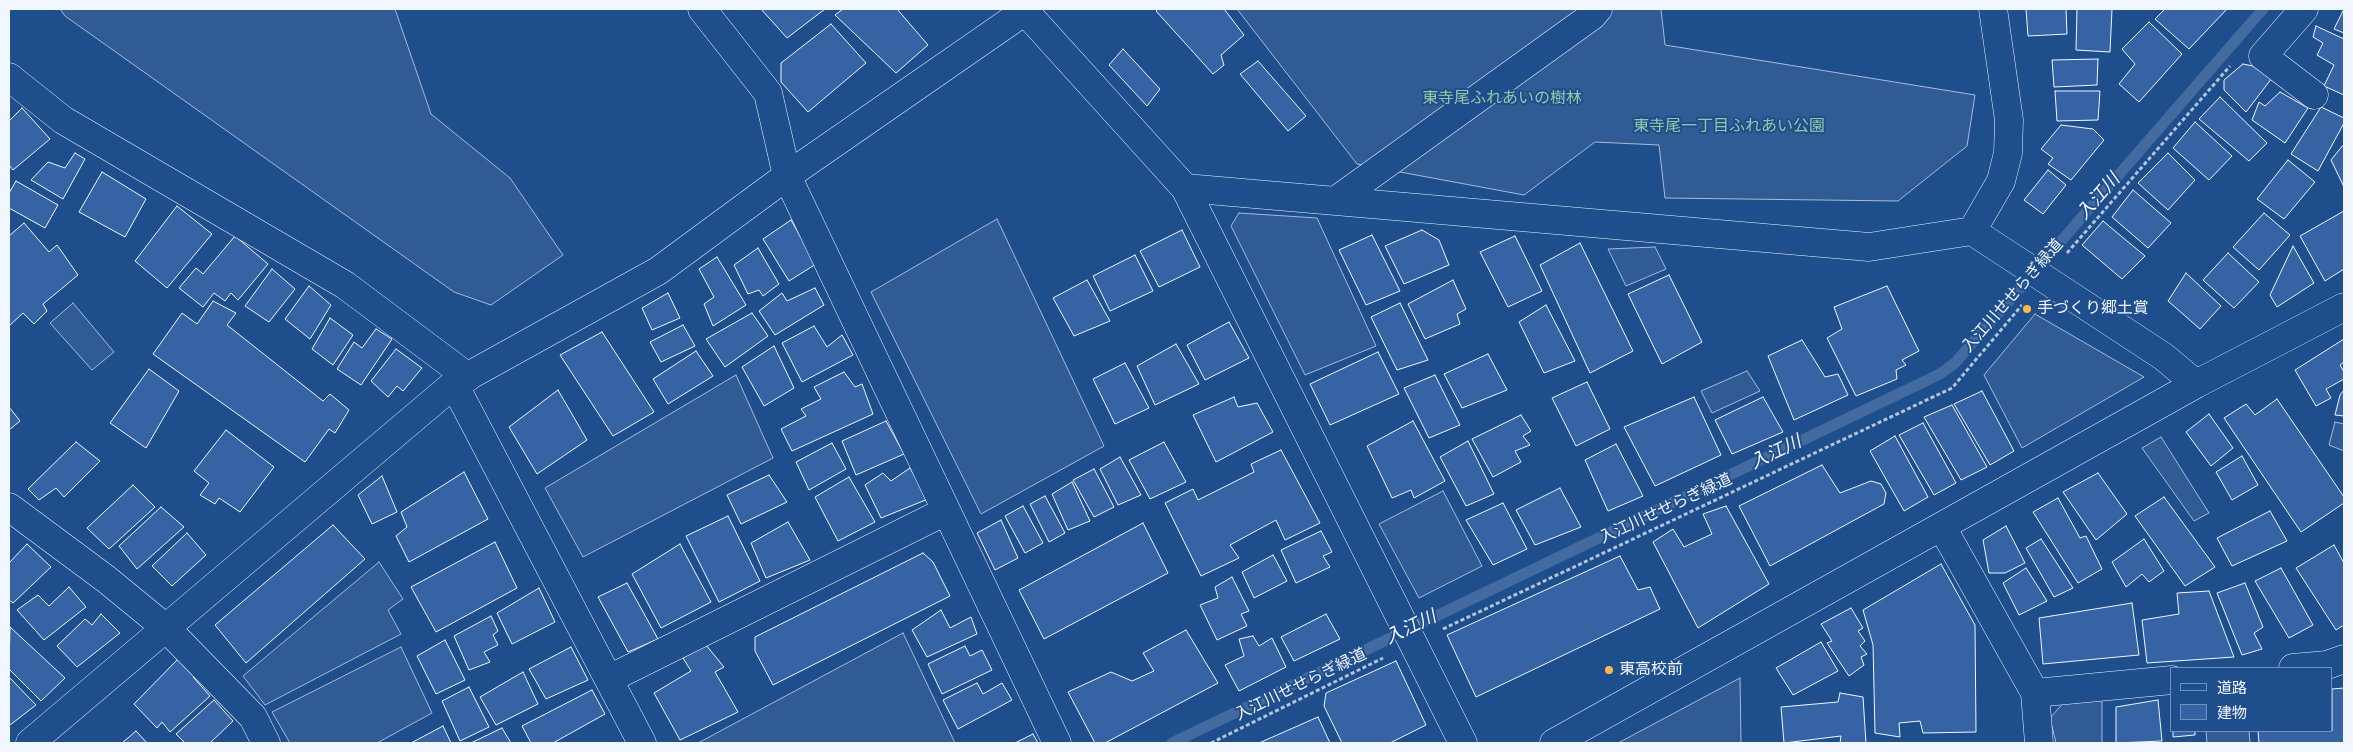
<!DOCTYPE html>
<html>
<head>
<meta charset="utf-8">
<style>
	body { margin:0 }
	#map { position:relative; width:2353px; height:752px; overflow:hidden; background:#1f4e8c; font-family:"Varela Round","Noto Sans JP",sans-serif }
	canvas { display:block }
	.frame { position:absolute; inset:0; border:10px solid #f2f6ff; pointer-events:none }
	.legend { position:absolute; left:2170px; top:667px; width:162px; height:65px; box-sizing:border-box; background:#1f4e8c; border:1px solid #7391ba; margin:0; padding:6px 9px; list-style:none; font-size:15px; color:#f2f6ff }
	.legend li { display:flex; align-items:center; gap:10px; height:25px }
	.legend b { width:25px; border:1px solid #7391ba }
</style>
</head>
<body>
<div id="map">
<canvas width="2353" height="752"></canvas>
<div class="frame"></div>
<ul class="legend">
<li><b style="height:6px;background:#1f4e8c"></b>道路</li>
<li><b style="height:14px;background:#3563a3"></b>建物</li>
</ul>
</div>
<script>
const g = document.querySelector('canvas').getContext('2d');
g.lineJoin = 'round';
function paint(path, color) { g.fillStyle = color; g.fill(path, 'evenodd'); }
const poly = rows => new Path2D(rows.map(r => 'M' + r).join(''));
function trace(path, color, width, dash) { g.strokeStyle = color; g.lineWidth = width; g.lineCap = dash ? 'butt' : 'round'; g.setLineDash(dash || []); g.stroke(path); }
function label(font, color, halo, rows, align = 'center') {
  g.font = font + ' "Varela Round","Noto Sans JP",sans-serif'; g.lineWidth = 4; g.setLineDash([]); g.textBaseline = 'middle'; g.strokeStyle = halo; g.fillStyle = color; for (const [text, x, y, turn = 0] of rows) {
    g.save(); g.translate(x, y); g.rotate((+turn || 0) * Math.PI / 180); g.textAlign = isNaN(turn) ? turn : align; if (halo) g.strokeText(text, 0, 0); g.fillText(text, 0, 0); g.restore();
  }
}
const built = poly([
	[60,9,395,9,431,114,510,178,563,255,491,305,454,292,65,16,60,9],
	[1237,9,1661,9,1665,45,1975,95,1967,146,1898,201,1665,198,1659,145,1595,142,1524,195,1357,164,1237,9],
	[1239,213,1317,218,1376,346,1305,375,1231,226,1239,213],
	[997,219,1104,446,981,514,871,292,997,219],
	[1655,247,1666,269,1626,286,1608,249,1655,247],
	[73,303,114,352,92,370,50,323,73,303],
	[2035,314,2144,377,2022,448,1984,375,2035,314],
	[1747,371,1760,391,1712,413,1701,391,1747,371],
	[736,375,773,458,583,557,545,488,736,375],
	[2335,422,2344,424,2344,451,2329,445,2335,422],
	[2161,437,2209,513,2194,521,2142,448,2161,437],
	[1443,491,1482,566,1419,598,1379,524,1443,491],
	[379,562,403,599,388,610,401,634,265,705,243,676,379,562],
	[903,633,955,743,698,743,903,633],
	[401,647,432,713,377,743,290,743,272,712,401,647],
	[1740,678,1741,743,1618,743,1740,678],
	[2102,699,2102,743,2056,743,2050,718,2065,701,2102,699],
	[2206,731,2249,731,2250,743,2207,743,2206,731]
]);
paint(built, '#305b95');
trace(built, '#a8bbd7', 1);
trace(poly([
	[1172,743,1940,374,1955,363,2263,9]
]), '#446ba0', 11);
const building = poly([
	[761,9,825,9,787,38,761,9],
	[843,9,897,9,928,45,896,73,835,15,843,9],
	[1158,9,1224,9,1244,35,1221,55,1224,65,1213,74,1156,11,1158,9],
	[2026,9,2066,9,2067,34,2028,36,2026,9],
	[2077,9,2112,9,2110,52,2076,50,2077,9],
	[2165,9,2227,9,2189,49,2155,19,2165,9],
	[2344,9,2344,33,2334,29,2344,9],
	[2149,22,2182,54,2139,102,2119,84,2135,64,2122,49,2149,22],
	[831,24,866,63,808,112,781,82,781,63,831,24],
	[2316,26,2344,39,2344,95,2324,86,2334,65,2317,55,2323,43,2313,37,2316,26],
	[1123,49,1160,89,1147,106,1109,65,1123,49],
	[2098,59,2097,85,2054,87,2052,60,2098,59],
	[1258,61,1306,116,1288,131,1240,74,1258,61],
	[2243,64,2253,66,2272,78,2246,112,2224,90,2224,80,2243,64],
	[2055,91,2100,91,2098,120,2057,121,2055,91],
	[2280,92,2308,108,2285,143,2252,120,2259,102,2265,106,2280,92],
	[2220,97,2267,143,2249,161,2199,119,2220,97],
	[2321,107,2344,118,2344,123,2318,171,2291,154,2321,107],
	[22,108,50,139,13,170,9,165,9,121,22,108],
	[2195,122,2232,156,2209,180,2173,148,2195,122],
	[2061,125,2093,129,2104,140,2071,180,2048,164,2053,158,2041,149,2061,125],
	[2344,144,2344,187,2331,160,2344,144],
	[75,153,85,159,63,199,31,180,48,162,65,168,75,153],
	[2168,153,2195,180,2168,210,2138,183,2168,153],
	[2288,160,2315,182,2284,219,2257,199,2288,160],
	[2048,170,2066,185,2043,214,2024,200,2048,170],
	[102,172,146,199,125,237,79,212,102,172],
	[16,181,58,205,45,228,9,208,9,193,16,181],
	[2133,190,2171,223,2148,248,2112,217,2133,190],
	[177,206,212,234,167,288,135,261,177,206],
	[2344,211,2344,269,2325,281,2300,236,2344,211],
	[2264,213,2290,235,2259,270,2233,247,2264,213],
	[791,220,816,264,789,281,763,239,791,220],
	[2103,221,2145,256,2122,279,2082,245,2103,221],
	[24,223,49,252,57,245,78,275,43,304,47,311,34,324,23,313,9,326,9,236,24,223],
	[1182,230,1200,267,1159,287,1140,251,1182,230],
	[1422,230,1439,240,1449,265,1404,284,1385,246,1422,230],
	[1372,235,1400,291,1366,305,1339,250,1372,235],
	[235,236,268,264,238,300,231,293,225,301,214,293,203,307,179,288,196,268,203,274,235,236],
	[1515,236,1542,291,1508,307,1480,252,1515,236],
	[1580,243,1633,351,1590,373,1540,265,1580,243],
	[2293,246,2314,283,2277,307,2270,295,2293,246],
	[758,248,779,284,763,296,759,290,748,294,734,265,758,248],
	[2228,253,2259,282,2234,308,2203,280,2228,253],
	[1135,255,1153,291,1110,311,1093,276,1135,255],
	[717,257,746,305,713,326,704,304,714,297,699,269,717,257],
	[272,269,295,289,269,322,245,306,272,269],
	[2186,273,2221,306,2200,329,2168,301,2186,273],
	[1669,275,1702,342,1662,364,1628,294,1669,275],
	[1087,280,1110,321,1074,336,1053,298,1087,280],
	[1453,280,1466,309,1457,314,1460,324,1425,339,1408,304,1453,280],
	[309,286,331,305,310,339,285,319,309,286],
	[1887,286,1919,351,1902,360,1906,365,1896,370,1897,379,1856,396,1827,338,1842,329,1834,307,1887,286],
	[815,288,824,305,775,335,759,311,782,293,787,301,815,288],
	[668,293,680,318,652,330,642,308,668,293],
	[213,301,236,313,227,325,323,401,330,394,349,410,335,433,329,429,305,462,153,354,182,313,197,324,213,301],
	[1400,303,1428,360,1397,370,1371,317,1400,303],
	[1546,305,1575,361,1544,373,1519,322,1546,305],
	[752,313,768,336,725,367,706,339,752,313],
	[330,318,353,335,333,365,312,349,330,318],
	[1229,322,1249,358,1205,380,1187,345,1229,322],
	[683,325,695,346,661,362,650,342,683,325],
	[814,326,827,347,842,335,853,355,802,382,782,343,814,326],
	[376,329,392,339,361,385,337,369,354,342,362,348,376,329],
	[602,332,654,412,613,436,560,355,602,332],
	[2344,339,2344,362,2340,365,2344,372,2344,379,2326,389,2331,398,2316,406,2295,370,2344,339],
	[1802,340,1825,377,1838,374,1848,395,1794,420,1768,356,1802,340],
	[1176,344,1199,384,1155,405,1137,366,1176,344],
	[774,346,794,388,764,406,742,367,774,346],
	[396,349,422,368,403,391,397,386,388,397,371,381,396,349],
	[696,351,713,376,668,404,653,379,696,351],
	[1378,352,1399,394,1330,425,1310,384,1378,352],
	[1488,354,1507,390,1462,408,1444,374,1488,354],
	[1125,363,1149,408,1115,424,1093,379,1125,363],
	[149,369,179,391,146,448,110,423,149,369],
	[844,372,855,387,862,384,873,414,792,451,781,429,806,416,801,409,821,399,814,387,844,372],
	[1435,375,1460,425,1429,438,1404,388,1435,375],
	[1587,382,1610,429,1576,446,1552,398,1587,382],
	[558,390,587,440,537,474,509,427,558,390],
	[2344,390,2344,416,2335,415,2340,395,2344,390],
	[1982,391,2014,451,1990,465,1954,404,1982,391],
	[1234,397,1238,407,1257,403,1273,432,1216,462,1193,415,1234,397],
	[1694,397,1721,455,1655,486,1624,427,1694,397],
	[1763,397,1783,432,1732,454,1715,420,1763,397],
	[2277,399,2344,497,2344,503,2301,532,2224,418,2246,404,2255,415,2277,399],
	[1952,405,1987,467,1961,480,1924,417,1952,405],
	[9,407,20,421,9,430,9,407],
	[2209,414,2233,448,2211,466,2186,432,2209,414],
	[1521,415,1531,431,1523,436,1530,445,1515,451,1521,462,1493,477,1472,439,1521,415],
	[886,421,904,454,856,475,842,441,886,421],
	[1413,421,1445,481,1414,498,1411,490,1392,498,1367,446,1413,421],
	[1923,423,1956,483,1934,495,1899,435,1923,423],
	[226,430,274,467,240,512,219,498,215,504,200,495,209,483,194,471,226,430],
	[1895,436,1928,497,1904,511,1870,451,1895,436],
	[1468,441,1494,494,1466,506,1440,457,1468,441],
	[76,442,100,461,64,497,56,488,39,500,28,489,76,442],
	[1164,442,1186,482,1150,499,1129,460,1164,442],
	[832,443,846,469,809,490,796,462,832,443],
	[1616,444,1643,496,1608,511,1585,460,1616,444],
	[1281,450,1320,523,1285,540,1276,520,1230,545,1239,558,1201,576,1165,503,1193,489,1198,500,1254,472,1251,464,1281,450],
	[2242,456,2258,485,2232,500,2216,472,2242,456],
	[1120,457,1141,495,1118,505,1100,469,1120,457],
	[1822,465,1840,493,1871,481,1881,484,1886,493,1884,504,1770,566,1739,506,1822,465],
	[910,468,928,499,881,518,865,485,883,473,891,481,910,468],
	[1094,469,1114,507,1094,517,1073,480,1094,469],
	[464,472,488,519,409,562,396,536,407,527,401,512,464,472],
	[2098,473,2127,514,2096,540,2063,492,2098,473],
	[769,475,787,502,741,524,727,495,769,475],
	[382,476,397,512,372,524,358,495,382,476],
	[849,477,875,522,838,541,815,497,849,477],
	[1072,482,1090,521,1068,530,1052,494,1072,482],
	[133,485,155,507,109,549,87,528,133,485],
	[1560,488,1581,527,1535,545,1516,510,1560,488],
	[1045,496,1065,533,1049,542,1030,504,1045,496],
	[2164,497,2215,567,2185,586,2135,516,2164,497],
	[2058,498,2080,538,2086,536,2102,569,2078,583,2033,512,2058,498],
	[1503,503,1527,549,1493,565,1466,520,1503,503],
	[1023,506,1043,543,1025,553,1005,516,1023,506],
	[1726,506,1769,584,1698,628,1653,542,1673,529,1684,547,1712,534,1703,514,1726,506],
	[161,507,184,527,137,569,119,546,161,507],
	[2270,511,2287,541,2232,566,2217,538,2270,511],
	[728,516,760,581,719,602,686,536,728,516],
	[1001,520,1018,558,995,570,977,533,1001,520],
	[788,522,810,560,766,578,751,543,788,522],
	[1143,523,1168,573,1044,639,1019,590,1143,523],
	[333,525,365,559,246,663,215,625,333,525],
	[2006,526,2025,563,2005,573,1989,573,1983,540,2006,526],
	[1321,531,1332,552,1323,556,1330,567,1296,583,1281,550,1321,531],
	[187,533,206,555,172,586,152,566,187,533],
	[2041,539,2073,588,2054,597,2026,548,2041,539],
	[2144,539,2164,571,2149,582,2142,574,2126,587,2112,562,2144,539],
	[495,542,517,588,436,632,411,587,495,542],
	[27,544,51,567,13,603,9,600,9,563,27,544],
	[680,544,711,602,661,628,632,574,680,544],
	[2334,545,2344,563,2344,625,2336,630,2296,568,2334,545],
	[923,553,933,562,950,596,773,685,755,651,755,637,923,553],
	[1273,555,1287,581,1254,598,1242,572,1273,555],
	[1620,556,1638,590,1650,587,1660,609,1476,697,1447,635,1620,556],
	[1941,564,1975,625,1976,732,1923,733,1920,721,1899,723,1900,737,1875,733,1873,645,1863,610,1941,564],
	[2026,568,2047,601,2019,615,2003,583,2026,568],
	[2281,568,2313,625,2289,638,2255,581,2281,568],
	[1232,577,1249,611,1241,614,1247,626,1217,640,1200,605,1218,598,1215,587,1232,577],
	[627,583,658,639,628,652,598,597,627,583],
	[2245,583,2263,627,2254,633,2262,649,2242,655,2217,593,2245,583],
	[69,587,86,607,44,640,17,610,38,595,49,606,69,587],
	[539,588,555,622,512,644,497,613,539,588],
	[2209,591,2234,657,2147,663,2142,620,2179,614,2177,593,2209,591],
	[2132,603,2139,655,2043,664,2039,618,2132,603],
	[1851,608,1863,628,1858,631,1865,641,1860,646,1867,654,1861,657,1864,665,1849,676,1827,643,1832,641,1821,624,1851,608],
	[941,610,950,628,971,617,977,634,927,657,912,630,941,610],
	[101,614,120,633,77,667,57,646,85,619,92,625,101,614],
	[1326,614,1340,639,1294,661,1281,637,1326,614],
	[491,616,498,631,493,635,498,645,484,652,490,662,469,670,454,636,491,616],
	[10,627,65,678,41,701,9,669,10,627],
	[1186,630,1218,683,1105,743,1095,743,1068,692,1111,672,1132,681,1154,671,1143,653,1186,630],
	[1253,636,1259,646,1272,638,1286,667,1239,691,1225,665,1244,656,1239,639,1253,636],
	[445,640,465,680,436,694,417,656,445,640],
	[1821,642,1838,671,1793,695,1776,668,1821,642],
	[706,645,724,667,715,672,738,712,680,740,654,693,691,671,683,658,706,645],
	[965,646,970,656,982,650,992,670,942,694,928,664,965,646],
	[571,647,588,680,546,699,529,669,571,647],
	[181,656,198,673,193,677,210,696,170,732,162,722,157,728,134,704,181,656],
	[1396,661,1426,725,1390,743,1342,743,1324,706,1326,693,1396,661],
	[523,672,538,704,496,725,480,697,523,672],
	[9,677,36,705,10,725,9,724,9,677],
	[977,683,983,694,1002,683,1012,700,958,729,943,700,977,683],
	[469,687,489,727,460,741,442,701,469,687],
	[2344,688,2344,743,2259,743,2258,731,2332,731,2332,689,2344,688],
	[592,690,605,714,553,743,531,743,522,726,592,690],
	[1840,693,1863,697,1866,743,1840,743,1841,736,1784,743,1781,707,1838,702,1840,693],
	[214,700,233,721,210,743,185,743,176,734,214,700],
	[2158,700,2162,741,2116,743,2116,707,2158,700],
	[1318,717,1330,743,1259,743,1318,717],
	[443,726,451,743,411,743,443,726],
	[502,728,511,743,471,743,502,728],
	[136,731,147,743,122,743,136,731],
	[2173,731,2195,731,2195,735,2173,737,2173,731],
	[1033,734,1038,743,1015,743,1033,734]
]);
paint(building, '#3563a3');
trace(building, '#f2f6ff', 1);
const minor = poly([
	[702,9,768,93,787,176,1057,743],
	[1023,9,1185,188,1463,743],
	[2304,9,2263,56,2314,95],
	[9,77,63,120,345,285,468,377],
	[1185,188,1869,247,1972,231,2164,357,2196,384],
	[1335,201,1592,16,1598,9],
	[1972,231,2001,181,2008,153,2009,120,1993,9],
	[454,384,642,743],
	[9,507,106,579,167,629,253,717,266,743],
	[1942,527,2035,693,2039,743],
	[2293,668,2327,665,2344,659],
	[609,679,946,511],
	[2035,693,2172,680],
	[30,743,454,384,658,271,787,176,1025,11],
	[1554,743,2196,384,2344,307]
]);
trace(minor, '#f2f6ff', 29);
trace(poly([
	[2067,253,2230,66],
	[1443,629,1952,388,2022,305],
	[1211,743,1383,658]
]), '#b3c4dc', 3, [4, 2.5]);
trace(minor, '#1f4e8c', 28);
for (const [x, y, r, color] of [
	[2027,309,5,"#ffb74d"],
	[1609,670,5,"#ffb74d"]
]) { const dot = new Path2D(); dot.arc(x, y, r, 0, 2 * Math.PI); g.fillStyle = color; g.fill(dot); trace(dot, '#1f4e8c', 2); }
label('16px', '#97c8a6', '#1f4e8c', [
	["東寺尾ふれあいの樹林",1502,99],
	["東寺尾一丁目ふれあい公園",1729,127]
]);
label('16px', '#f2f6ff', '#1f4e8c', [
	["入江川せせらぎ緑道",2013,296,-49],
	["入江川せせらぎ緑道",1666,509,-25],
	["入江川せせらぎ緑道",1301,685,-26]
]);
label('16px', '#f2f6ff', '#1f4e8c', [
	["手づくり郷土賞",2037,309],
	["東高校前",1619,670]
], 'left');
label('italic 18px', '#f2f6ff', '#1f4e8c', [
	["入江川",2099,197,-49],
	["入江川",1776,453,-26],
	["入江川",1411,628,-26]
]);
</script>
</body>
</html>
